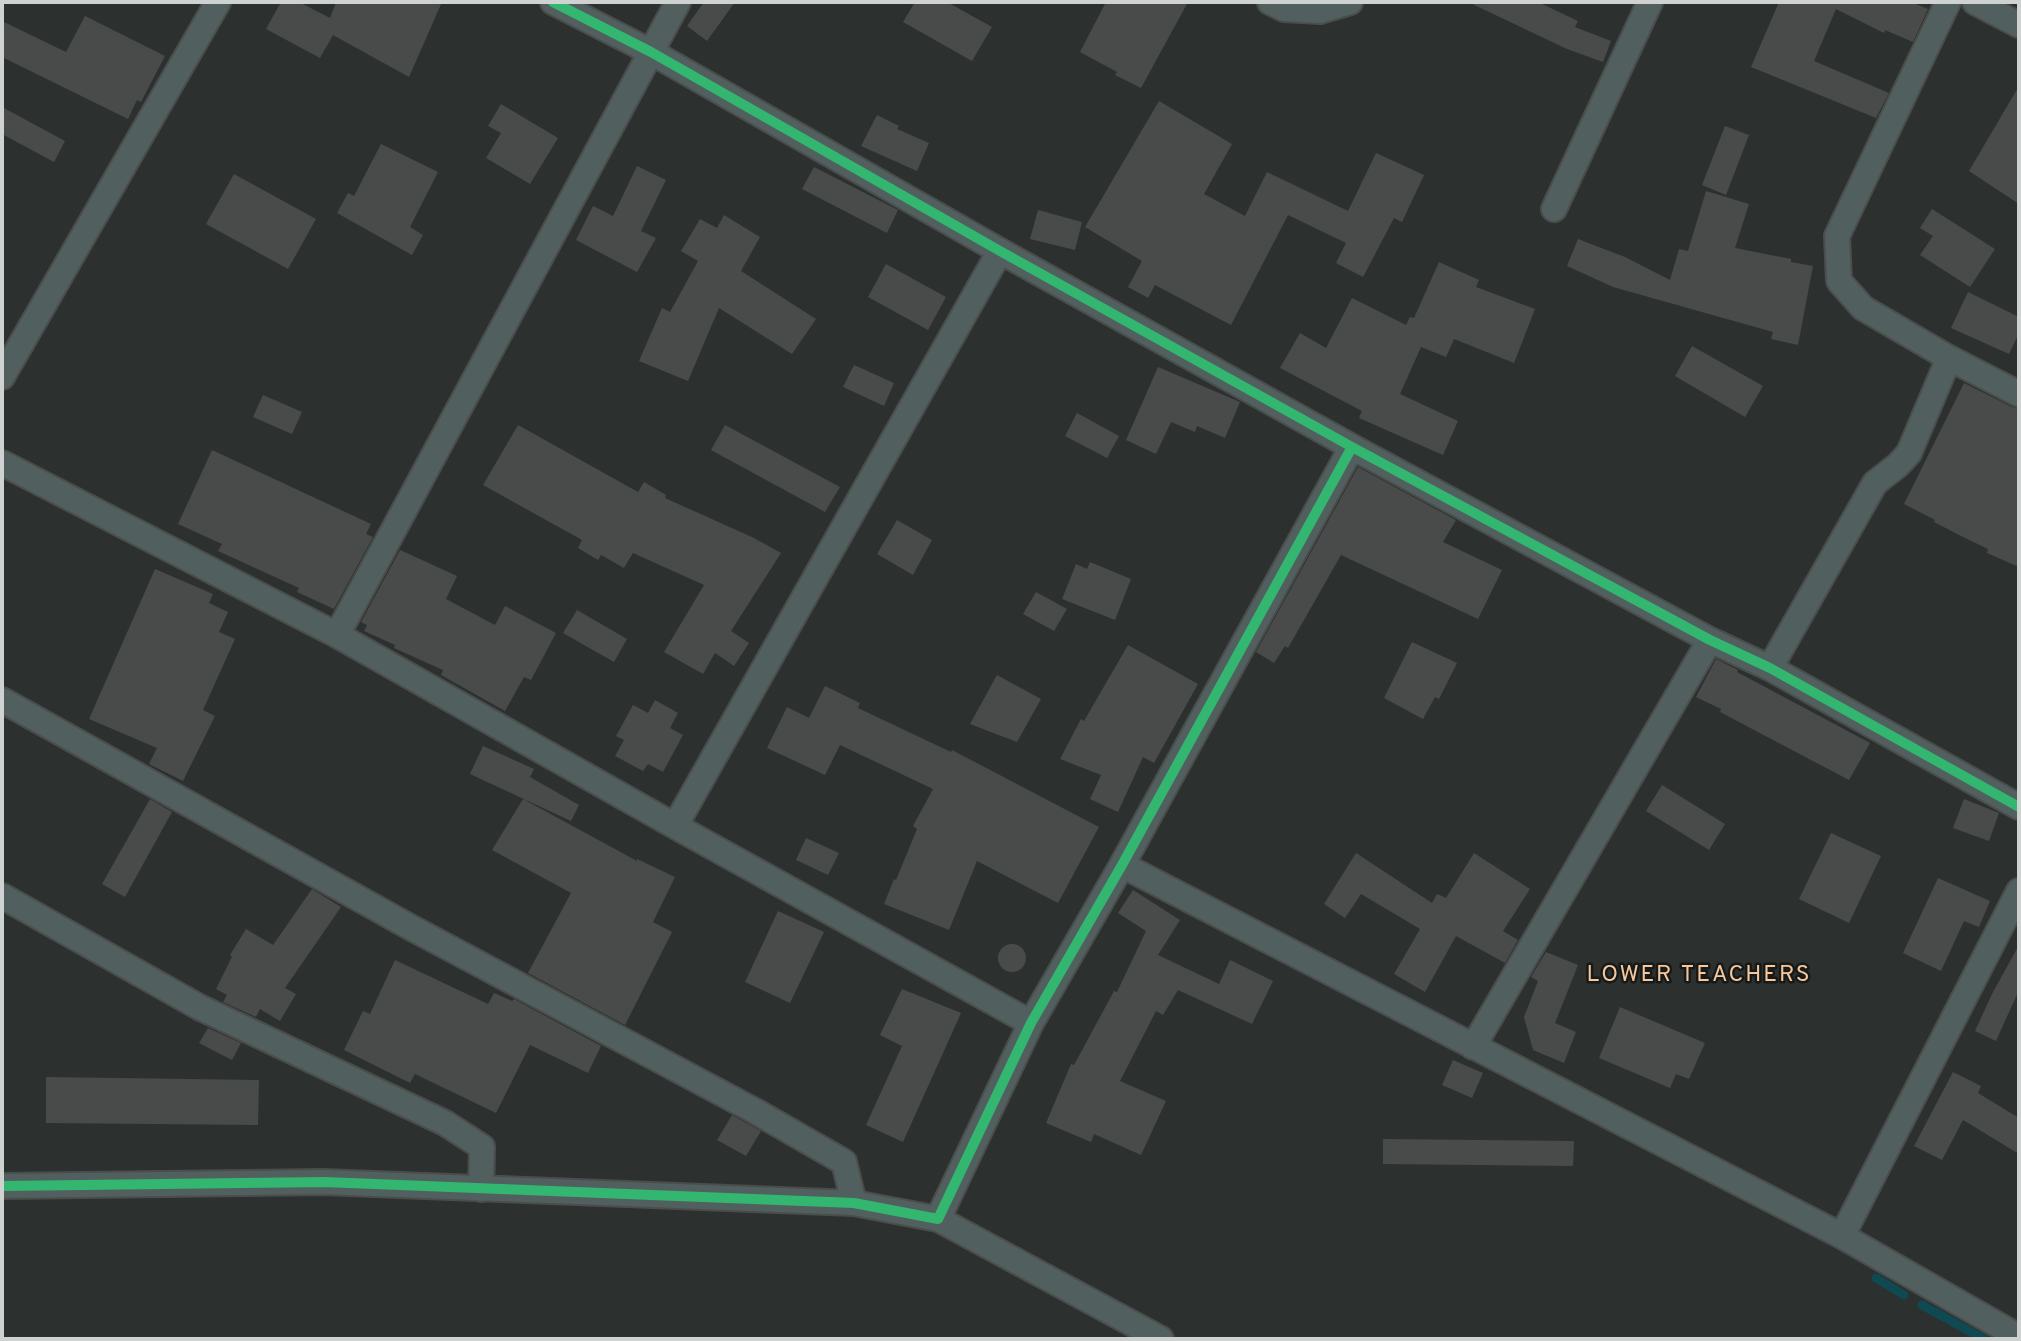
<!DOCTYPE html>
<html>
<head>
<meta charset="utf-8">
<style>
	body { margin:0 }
	#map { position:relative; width:2021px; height:1341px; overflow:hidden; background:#2c312f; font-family:Overpass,sans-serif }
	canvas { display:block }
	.frame { position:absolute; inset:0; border:4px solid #ced3d1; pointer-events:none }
</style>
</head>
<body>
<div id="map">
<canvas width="2021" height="1341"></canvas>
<div class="frame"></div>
</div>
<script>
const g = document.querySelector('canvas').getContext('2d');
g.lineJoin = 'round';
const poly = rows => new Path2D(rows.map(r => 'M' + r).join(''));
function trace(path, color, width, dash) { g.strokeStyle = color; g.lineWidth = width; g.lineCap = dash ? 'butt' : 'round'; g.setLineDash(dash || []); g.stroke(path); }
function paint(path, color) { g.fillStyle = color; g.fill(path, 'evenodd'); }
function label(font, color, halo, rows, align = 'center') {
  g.font = font + ' Overpass,sans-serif'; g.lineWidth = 5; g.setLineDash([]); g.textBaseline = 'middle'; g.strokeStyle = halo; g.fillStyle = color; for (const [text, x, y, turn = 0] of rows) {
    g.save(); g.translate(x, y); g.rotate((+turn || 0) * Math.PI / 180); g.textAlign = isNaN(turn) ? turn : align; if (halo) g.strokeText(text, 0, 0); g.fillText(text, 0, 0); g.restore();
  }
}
trace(poly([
	[1876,1278,1904,1295],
	[1922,1305,1984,1339]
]), '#0f4a53', 9);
paint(poly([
	[281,2,299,2,330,18,336,2,442,2,409,77,333,35,320,58,266,29],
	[704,2,735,2,707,41,687,26],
	[915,2,947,2,992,27,972,61,903,22],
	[1106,2,1188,2,1141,88,1115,75,1117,72,1080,52],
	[1468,2,1538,2,1578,21,1575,27,1611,41,1603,62,1567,49],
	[1779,2,1911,2,1928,9,1913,42,1885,30,1884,33,1836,9,1814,61,1889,93,1876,118,1751,67],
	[85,16,165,56,141,102,137,100,128,119,2,57,2,21,66,52],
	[2019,86,2019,204,1969,171],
	[1159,101,1232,144,1204,194,1245,216,1267,172,1348,211,1376,153,1424,175,1402,222,1394,218,1363,277,1336,263,1346,243,1288,215,1231,325,1155,285,1148,298,1128,287,1142,261,1085,227],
	[501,104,558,138,530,184,486,158,501,133,488,126],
	[2,107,65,141,54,162,2,134],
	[877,115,899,126,897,129,929,143,917,171,861,146],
	[1725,126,1749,135,1726,195,1702,185],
	[381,144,438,172,410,227,423,235,412,255,337,213,348,193,354,196],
	[637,166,666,180,641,231,656,238,637,272,576,240,593,206,613,216],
	[814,167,898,210,887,233,802,189],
	[234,174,316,219,288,269,206,224],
	[1706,191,1749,204,1735,248,1791,259,1791,262,1813,266,1798,345,1771,339,1773,332,1613,287,1567,266,1578,239,1625,257,1670,280,1679,249,1688,251],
	[1932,209,1995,249,1970,287,1920,255,1933,236,1920,228],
	[1038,210,1082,222,1075,250,1030,239],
	[724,215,760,237,741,271,816,319,792,354,719,308,688,381,639,361,662,308,670,312,698,261,681,251,700,219,717,228],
	[1439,262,1479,280,1476,287,1535,309,1514,363,1454,339,1446,357,1421,347,1400,394,1458,421,1443,455,1359,418,1362,411,1280,368,1300,333,1326,348,1352,298,1406,325,1410,317,1414,318],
	[886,264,946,297,928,330,868,297],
	[1968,292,2019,317,2019,333,2009,354,1951,328],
	[1692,346,1763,386,1745,417,1675,376],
	[854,365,894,383,884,406,843,387],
	[1158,367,1240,402,1225,438,1197,426,1195,432,1171,422,1156,454,1126,440],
	[1964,383,2012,407,2019,409,2019,567,1987,553,1988,549,1959,535,1934,522,1935,520,1904,504],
	[263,395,302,412,292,434,253,417],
	[1077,413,1119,436,1107,458,1065,436],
	[518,425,638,492,644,482,666,495,665,498,754,538,781,553,731,631,749,643,734,666,715,653,703,674,664,652,704,585,633,553,624,568,601,555,598,560,578,548,582,540,483,485],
	[725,425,840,487,825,512,711,450],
	[212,450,371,524,366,534,373,537,334,609,297,592,299,588,218,551,222,544,178,524],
	[1358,467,1456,520,1443,542,1502,570,1478,619,1341,555,1288,648,1285,646,1274,663,1256,652],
	[897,520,932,540,913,575,877,554],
	[400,550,457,576,446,599,495,625,505,606,556,633,531,680,524,677,505,711,441,675,443,670,394,648,395,645,364,631,367,625,361,622],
	[1090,562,1131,579,1115,620,1062,599,1076,564,1087,569],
	[155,569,213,594,209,603,228,612,219,632,235,639,203,710,215,716,183,781,149,764,157,748,89,719],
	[1036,592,1067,609,1054,631,1023,614],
	[577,610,627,639,614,662,563,633],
	[1412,642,1457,663,1439,699,1435,697,1423,719,1384,698],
	[1128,645,1198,684,1154,763,1143,757,1118,812,1090,799,1101,775,1060,759,1081,719,1084,721],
	[1716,659,1738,670,1737,672,1870,743,1849,780,1720,712,1721,709,1696,697],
	[997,675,1041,699,1017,742,970,724],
	[825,686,860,703,858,708,951,752,952,750,1099,827,1058,903,977,861,949,930,884,904,894,879,896,880,917,829,913,826,933,789,840,745,825,775,767,748,787,707,809,718],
	[655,700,678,713,670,728,683,735,663,772,648,764,643,771,615,756,624,740,616,736,633,705,648,713],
	[483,746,534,769,530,777,579,805,571,821,470,774],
	[1662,785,1725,824,1709,850,1646,811],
	[150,799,172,812,125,897,102,884],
	[523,799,637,861,637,859,675,877,653,922,672,932,625,1025,528,973,571,893,492,850],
	[1964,799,1999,813,1989,841,1953,828],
	[1831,833,1881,856,1849,923,1799,899],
	[806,838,839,853,828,875,796,860],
	[1356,853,1432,903,1437,894,1446,898,1474,853,1530,889,1503,931,1518,940,1505,963,1456,936,1425,992,1394,974,1420,929,1361,894,1345,918,1324,904],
	[1938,878,1990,901,1979,927,1964,921,1941,971,1903,953],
	[312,889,341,907,285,988,296,994,280,1021,260,1009,256,1017,223,1002,227,995,216,989,232,957,230,955,246,929,273,945],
	[1133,890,1180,920,1158,955,1219,984,1230,960,1273,981,1252,1024,1178,990,1163,1015,1156,1011,1120,1081,1166,1101,1141,1155,1094,1134,1091,1142,1046,1123,1071,1064,1074,1065,1114,991,1117,992,1146,931,1118,913],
	[778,911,824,932,790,1003,745,982],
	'998 958a14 14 0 1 1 28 0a14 14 0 1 1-28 0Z',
	[2019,945,2019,990,1996,1041,1975,1031,1992,994],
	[1546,952,1578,965,1555,1023,1576,1032,1564,1063,1533,1050,1524,1017,1538,981,1531,977],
	[395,960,488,1004,494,993,512,1001,514,999,601,1046,588,1073,530,1045,496,1113,415,1074,410,1083,344,1050,363,1011,370,1014],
	[902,989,961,1013,903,1142,866,1125,902,1046,880,1035],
	[1620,1007,1705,1043,1689,1079,1676,1074,1670,1088,1599,1058],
	[208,1028,241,1043,232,1060,199,1043],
	[1453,1060,1483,1073,1472,1098,1442,1085],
	[1953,1072,1981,1086,1978,1093,2019,1118,2019,1154,1963,1120,1942,1160,1914,1146],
	[46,1077,259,1080,258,1125,46,1123],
	[732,1115,761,1131,746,1156,717,1140],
	[1383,1139,1574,1141,1573,1166,1383,1164]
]), '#484b49');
const minor = poly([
	[553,2,651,52,1000,251,1352,447,1710,640,1770,668,2019,807],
	[1270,2,1284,9,1320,11,1350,2],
	[1948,2,1837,236,1839,281,1863,308,1949,358,2019,394],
	[1975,2,2019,25],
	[1554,209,1650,2],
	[2,377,218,2],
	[2,463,337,635,675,826,1031,1023],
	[337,635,678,2],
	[1770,668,1875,483,1898,465,1909,453,1949,358],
	[2,700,410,927,755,1111,844,1162,854,1203],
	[675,826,1000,251],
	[1122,865,1842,1236,2019,1337],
	[2,896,199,1007,445,1123,482,1147,481,1189],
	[1473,1047,1710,640],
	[2,1186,324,1182,854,1203,938,1219,1031,1023,1122,865,1352,447],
	[938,1219,1161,1339],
	[1842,1236,2019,891]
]);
trace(minor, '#4a4d4c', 28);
trace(minor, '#51605f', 24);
trace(poly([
	[553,2,651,52,1000,251,1352,447,1710,640,1770,668,2019,807],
	[2,1186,324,1182,854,1203,938,1219,1031,1023,1122,865,1352,447]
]), '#33b770', 10);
g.letterSpacing = '2px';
label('23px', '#f8c89c', '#161a18', [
	["LOWER TEACHERS",1699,976]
]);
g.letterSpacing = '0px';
</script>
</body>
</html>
